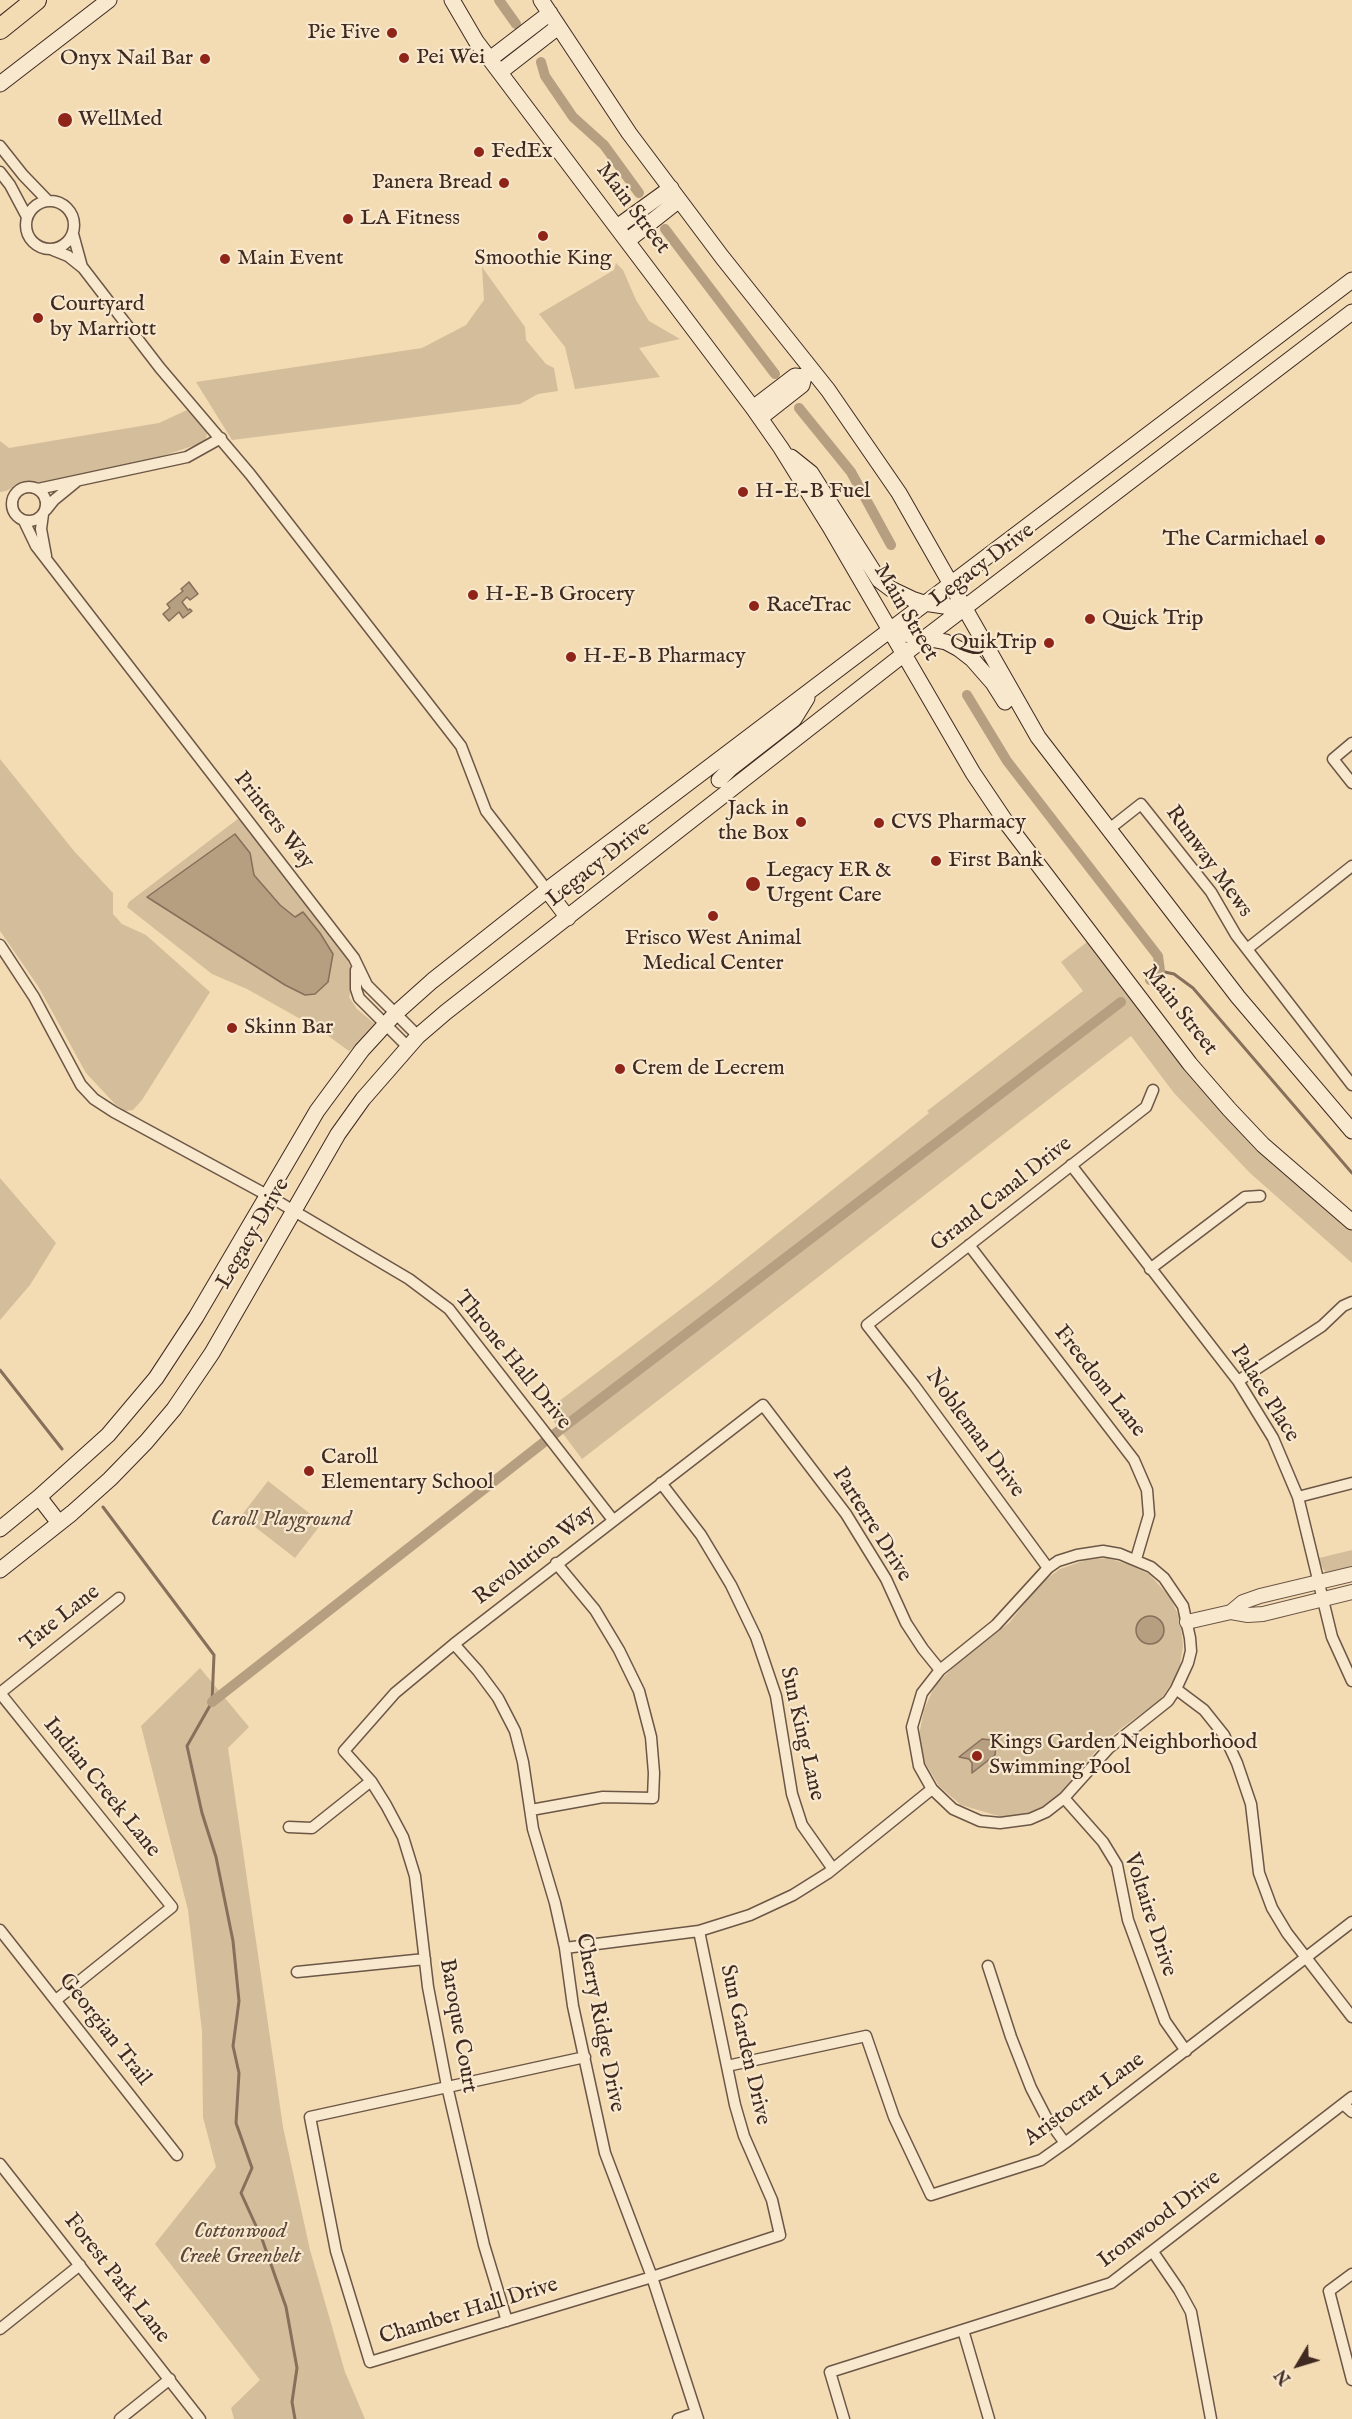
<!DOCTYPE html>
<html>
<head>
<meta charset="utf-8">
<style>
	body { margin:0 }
	#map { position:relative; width:1352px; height:2419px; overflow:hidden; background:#f3dbb3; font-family:"IM FELL English",serif }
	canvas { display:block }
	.north { position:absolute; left:1268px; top:2335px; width:60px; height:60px; -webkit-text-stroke:4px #f7e8ce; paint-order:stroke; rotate:232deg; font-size:16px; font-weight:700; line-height:24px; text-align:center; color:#3f2921 }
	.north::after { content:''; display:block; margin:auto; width:21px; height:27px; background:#3f2921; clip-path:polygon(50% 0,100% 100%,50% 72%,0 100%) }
</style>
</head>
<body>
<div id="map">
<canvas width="1352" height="2419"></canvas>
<div class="north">N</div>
</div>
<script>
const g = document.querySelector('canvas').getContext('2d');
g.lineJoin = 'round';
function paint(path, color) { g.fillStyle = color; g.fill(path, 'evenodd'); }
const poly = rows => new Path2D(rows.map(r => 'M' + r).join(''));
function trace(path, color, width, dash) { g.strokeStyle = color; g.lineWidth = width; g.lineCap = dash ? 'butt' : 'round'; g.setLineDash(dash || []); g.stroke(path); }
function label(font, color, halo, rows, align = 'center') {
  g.font = font + ' "IM FELL English",serif'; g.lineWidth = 4.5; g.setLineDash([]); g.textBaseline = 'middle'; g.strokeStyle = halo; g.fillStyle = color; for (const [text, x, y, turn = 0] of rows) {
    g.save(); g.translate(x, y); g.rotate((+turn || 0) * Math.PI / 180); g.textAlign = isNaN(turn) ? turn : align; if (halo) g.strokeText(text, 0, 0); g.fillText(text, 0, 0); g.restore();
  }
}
paint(poly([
	[616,263,623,270,636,300,649,321,680,339,639,348,660,377,575,389,565,347,539,314,614,270],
	[482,267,525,327,526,340,546,364,554,368,558,391,538,394,520,404,232,440,196,382,422,348,466,325,484,300],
	[187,410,207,432,206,441,202,443,159,457,44,483,25,481,6,491,0,492,0,441,9,448,159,423],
	[0,759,74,851,113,893,113,914,122,924,146,935,210,992,142,1100,133,1110,125,1111,116,1105,86,1073,38,986,0,931],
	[239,818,347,958,351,968,352,987,349,997,357,1009,375,1024,370,1034,349,1051,320,1030,247,989,212,974,127,907,129,902],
	[1091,939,1164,1037,1352,1227,1352,1263,1250,1173,1174,1093,1131,1036,582,1459,546,1411,709,1288,929,1113,927,1111,1083,991,1061,962],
	[0,1178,56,1243,30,1285,0,1320],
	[268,1481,322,1523,295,1558,241,1516],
	[1352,1550,1352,1568,1333,1573,1326,1573,1322,1567,1319,1558],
	[1107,1558,1130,1565,1149,1574,1170,1597,1180,1619,1183,1646,1180,1665,1173,1681,1161,1699,1103,1742,1067,1787,1046,1805,1026,1814,1002,1817,961,1805,939,1786,925,1763,919,1735,924,1710,935,1685,956,1665,1009,1623,1041,1583,1060,1569,1086,1560],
	[200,1668,249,1727,228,1748,283,2127,310,2250,345,2372,365,2419,234,2419,231,2408,260,2380,155,2244,216,2167,203,2117,202,2031,188,1910,141,1726]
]), '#d4bd9a');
const water = poly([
	[189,582,198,594,190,600,187,597,182,602,188,610,190,609,192,611,183,618,179,612,169,621,163,614,170,608,167,604,183,591,181,589,189,582],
	[235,834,250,853,254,875,280,905,295,917,303,912,320,933,333,954,328,982,315,994,305,995,285,985,147,897,235,834],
	'1136 1630a14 14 0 1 1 28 0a14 14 0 1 1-28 0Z',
	[982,1739,991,1740,996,1746,995,1755,972,1773,972,1763,969,1759,959,1757,982,1739]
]);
paint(water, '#b69e81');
trace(water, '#866f5b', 1.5);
trace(poly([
	[1160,971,1174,974,1193,988,1352,1173],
	[0,1370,62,1449],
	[103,1507,214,1655,212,1702,187,1746,202,1813,216,1857,233,1941,239,2001,233,2046,239,2073,236,2123,252,2168,241,2193,262,2239,286,2307,297,2368,292,2402,295,2419]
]), '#866f5b', 3);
trace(poly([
	[499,0,516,24],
	[541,62,545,76,573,117,604,145,639,193],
	[665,229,775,374],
	[799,408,851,472,891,545],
	[967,695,1007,761,1158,956,1160,971,1150,980],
	[212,1702,548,1439,1121,1002]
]), '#b69e81', 10);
const minor = poly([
	[0,146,23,175,48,201],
	[0,172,10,185,27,217],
	'26 225a24 24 0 1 1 48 0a24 24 0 1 1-48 0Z',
	[73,234,82,267],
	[53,250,68,256,83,268,160,368,250,474,461,746,486,811,547,890],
	'12 504a17 17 0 1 1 34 0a17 17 0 1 1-34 0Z',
	[38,489,187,457,221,438],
	[46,510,54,500,76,482],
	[43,514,41,529,46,556],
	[24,521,36,546,354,958,367,985,418,1036],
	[1352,743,1333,759,1352,783],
	[1108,830,1141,804,1211,892,1236,935,1352,1085],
	[0,945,34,997,81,1085,94,1099,114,1112,267,1195,409,1279,449,1309,613,1520],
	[1247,949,1352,866],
	[356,970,356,989,359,998,408,1047],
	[1071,1165,1238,1381,1273,1438,1298,1497,1332,1637,1352,1681],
	[969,1245,1134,1460,1147,1490,1149,1515,1136,1559],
	[1150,1269,1245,1197,1260,1196],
	[1238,1381,1322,1326,1343,1306,1352,1302],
	[661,1483,701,1535,731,1585,756,1637,776,1696,792,1794,802,1825,833,1869],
	[1298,1497,1352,1483],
	[1103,1551,1120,1554,1151,1567,1164,1578,1183,1606,1190,1638,1191,1651,1188,1663,1176,1689,1168,1701,1109,1748,1064,1798,1046,1812,1030,1819,1000,1823,980,1821,953,1809,932,1789,919,1766,912,1727,922,1693,940,1670,996,1625,1048,1568,1058,1561,1077,1555,1103,1551],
	[1048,1568,914,1385,867,1325,1146,1107,1153,1090],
	[454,1644,478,1671,498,1698,515,1731,523,1762,533,1829,555,1903,565,1948,573,2006,605,2153,652,2277,698,2419],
	[1176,1689,1204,1710,1224,1735,1237,1763,1251,1804,1259,1873,1272,1908,1287,1933,1352,2017],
	[0,1693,172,1907,56,2000],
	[0,1693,119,1598],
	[1064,1798,1103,1842,1117,1865,1128,1920,1165,2021,1186,2051],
	[531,1810,603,1797,653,1798,654,1773,651,1737,639,1691,619,1650,595,1610,556,1563],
	[289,1827,312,1828,371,1781],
	[0,1930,177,2155],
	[565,1948,699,1931,750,1915,793,1895,828,1873,932,1789],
	[988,1966,1011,2037,1031,2088,1046,2117,1065,2143],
	[297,1972,425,1959],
	[585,2057,310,2117,336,2251,370,2362,652,2277,780,2235,772,2200,744,2136,735,2105,699,1931],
	[727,2066,866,2036,894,2117,931,2195,1041,2160,1065,2143,1352,1922],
	[1343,2104,1352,2112],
	[0,2164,200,2419],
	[1153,2252,1179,2290,1191,2312,1211,2419],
	[1352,2274,1329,2291,1352,2380],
	[507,2321,484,2245,447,2086,428,1987,415,1876,403,1837,386,1805,371,1781,344,1751,395,1693,454,1644,763,1405,846,1514,886,1579,906,1623,923,1649,940,1670],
	[0,2329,80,2265],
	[963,2330,989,2419],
	[120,2419,170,2379],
	[678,2419,696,2413],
	[844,2419,830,2372,1111,2283,1352,2097]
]);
const tertiary = poly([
	[1231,1612,1243,1602,1260,1596,1352,1574],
	[1187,1622,1231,1612,1248,1615,1263,1614,1352,1592]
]);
const secondary = poly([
	[452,0,476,41,753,408,781,448,830,527,973,773,1008,825,1190,1064,1229,1109,1263,1145,1352,1222],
	[541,0,629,133,722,257,828,390,899,493,1038,737,1238,997,1352,1131],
	[490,59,550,13],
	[500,72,558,27],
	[0,84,109,0],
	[617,227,671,188],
	[627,241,679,200],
	[753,408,795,376,804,377],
	[760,418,802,385,804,377,812,370],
	[791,457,811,473,879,580,891,589,912,599,924,603,964,609],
	[889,631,946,642,959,649,972,659,993,683,1005,702],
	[719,780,731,768,794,719,807,698],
	[547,890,568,918],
	[39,1497,59,1523],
	[0,1529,39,1497,108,1435,156,1378,196,1317,317,1111,362,1050,395,1014,432,981,547,890,1352,280],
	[0,1570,72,1513,110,1479,146,1442,174,1409,212,1353,338,1134,363,1099,418,1036,446,1012,904,654,1352,312]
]);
const motorway = poly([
	[0,29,36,0]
]);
trace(minor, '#6c5646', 13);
trace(tertiary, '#6c5646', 16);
trace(secondary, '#3f2921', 17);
trace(motorway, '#3f2921', 22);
trace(minor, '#f7e8ce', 10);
trace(tertiary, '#f7e8ce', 14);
trace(secondary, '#f7e8ce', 15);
trace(motorway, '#f3dbb3', 20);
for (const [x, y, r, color] of [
	[392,33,6,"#8f2418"],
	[404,58,6,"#8f2418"],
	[205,59,6,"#8f2418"],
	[65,120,8,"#8f2418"],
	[479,152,6,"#8f2418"],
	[504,183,6,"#8f2418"],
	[348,219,6,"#8f2418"],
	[543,236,6,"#8f2418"],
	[225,259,6,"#8f2418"],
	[38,318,6,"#8f2418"],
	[743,492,6,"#8f2418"],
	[1320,540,6,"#8f2418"],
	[473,595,6,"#8f2418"],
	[754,606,6,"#8f2418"],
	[1090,619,6,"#8f2418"],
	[1049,643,6,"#8f2418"],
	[571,657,6,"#8f2418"],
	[801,822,6,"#8f2418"],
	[879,823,6,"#8f2418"],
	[936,861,6,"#8f2418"],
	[753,884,8,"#8f2418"],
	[713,916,6,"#8f2418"],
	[232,1028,6,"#8f2418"],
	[620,1069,6,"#8f2418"],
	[309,1471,6,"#8f2418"],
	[977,1756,6,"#8f2418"]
]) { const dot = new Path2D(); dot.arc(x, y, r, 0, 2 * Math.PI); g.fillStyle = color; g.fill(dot); trace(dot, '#f7e8ce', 2); }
label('22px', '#3f2921', '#f7e8ce', [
	["Pie Five",380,33,"right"],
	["Pei Wei",416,58],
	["Onyx Nail Bar",193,59,"right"],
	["WellMed",78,120],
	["FedEx",491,152],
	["Panera Bread",492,183,"right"],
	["LA Fitness",360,219],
	["Main Event",237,259],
	["Smoothie King",543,259,"center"],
	["Courtyard",50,305],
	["by Marriott",50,330],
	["H-E-B Fuel",755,492],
	["The Carmichael",1308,540,"right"],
	["H-E-B Grocery",485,595],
	["RaceTrac",766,606],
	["Quick Trip",1102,619],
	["QuikTrip",1037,643,"right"],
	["H-E-B Pharmacy",583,657],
	["Jack in",789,809,"right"],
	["the Box",789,834,"right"],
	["CVS Pharmacy",891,823],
	["First Bank",948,861],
	["Legacy ER &",766,871],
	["Urgent Care",766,896],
	["Frisco West Animal",713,939,"center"],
	["Medical Center",713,964,"center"],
	["Skinn Bar",244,1028],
	["Crem de Lecrem",632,1069],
	["Caroll",321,1458],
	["Elementary School",321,1483],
	["Kings Garden Neighborhood",989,1743],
	["Swimming Pool",989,1768]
], 'left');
label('22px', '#3f2921', '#f7e8ce', [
	["Main Street",632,209,53],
	["Legacy Drive",983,566,-37],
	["Main Street",905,613,60],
	["Printers Way",273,821,52],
	["Runway Mews",1208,862,54],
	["Legacy Drive",599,865,-38],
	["Main Street",1179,1011,52],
	["Grand Canal Drive",1002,1195,-38],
	["Legacy Drive",254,1234,-60],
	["Throne Hall Drive",512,1361,51],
	["Freedom Lane",1099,1382,52],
	["Palace Place",1264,1394,58],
	["Nobleman Drive",974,1434,54],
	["Parterre Drive",871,1525,58],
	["Revolution Way",535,1556,-38],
	["Tate Lane",61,1619,-38],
	["Sun King Lane",801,1734,77],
	["Indian Creek Lane",101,1788,51],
	["Voltaire Drive",1149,1915,72],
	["Cherry Ridge Drive",599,2023,79],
	["Baroque Court",457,2026,80],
	["Georgian Trail",104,2030,52],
	["Sun Garden Drive",744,2045,77],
	["Aristocrat Lane",1085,2100,-36],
	["Ironwood Drive",1160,2220,-37],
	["Forest Park Lane",116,2279,52],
	["Chamber Hall Drive",469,2312,-17]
]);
label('italic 22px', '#5d4739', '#f7e8ce', [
	["Caroll Playground",281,1520],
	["Cottonwood",240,2232],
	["Creek Greenbelt",240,2257]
]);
</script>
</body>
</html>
